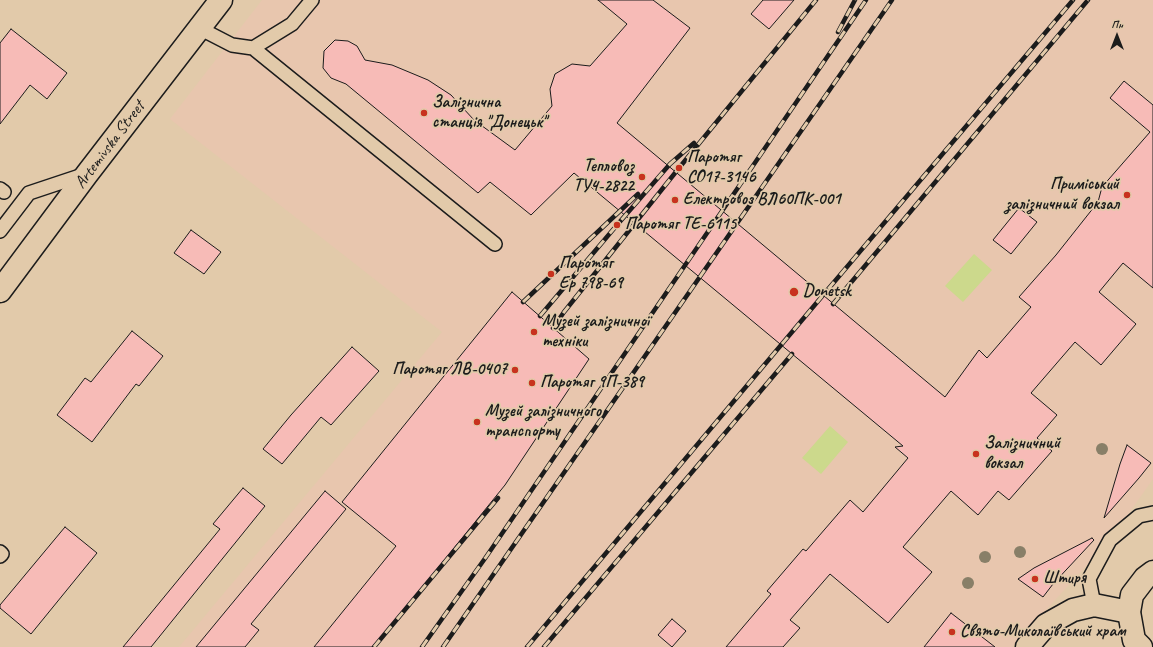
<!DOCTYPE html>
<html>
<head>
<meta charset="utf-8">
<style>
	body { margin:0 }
	#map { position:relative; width:1153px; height:647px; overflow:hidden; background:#e2caaa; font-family:Caveat,sans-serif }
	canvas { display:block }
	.north { position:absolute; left:1097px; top:16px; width:40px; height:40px; -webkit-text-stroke:3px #e2caaa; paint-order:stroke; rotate:0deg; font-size:11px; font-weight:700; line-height:16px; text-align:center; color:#1c1c1c }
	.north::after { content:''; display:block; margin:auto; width:14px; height:18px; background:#1c1c1c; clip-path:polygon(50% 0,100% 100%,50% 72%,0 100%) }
</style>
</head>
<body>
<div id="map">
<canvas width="1153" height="647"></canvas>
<div class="north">Пн</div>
</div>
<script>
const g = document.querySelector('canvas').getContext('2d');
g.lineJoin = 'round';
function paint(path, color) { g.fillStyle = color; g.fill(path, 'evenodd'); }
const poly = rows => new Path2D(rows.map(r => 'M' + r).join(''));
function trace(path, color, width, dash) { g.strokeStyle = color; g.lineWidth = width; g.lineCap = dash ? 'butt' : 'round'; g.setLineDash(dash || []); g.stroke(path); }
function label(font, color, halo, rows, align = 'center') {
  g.font = font + ' Caveat,sans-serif'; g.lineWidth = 3.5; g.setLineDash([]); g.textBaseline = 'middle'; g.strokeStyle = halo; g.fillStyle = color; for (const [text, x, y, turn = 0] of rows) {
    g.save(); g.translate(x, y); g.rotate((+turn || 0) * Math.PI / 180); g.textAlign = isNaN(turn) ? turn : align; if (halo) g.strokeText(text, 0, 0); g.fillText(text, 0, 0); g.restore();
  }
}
paint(poly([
	[262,0,1153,0,1153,479,1110,540,1012,647,179,647,442,332,170,119]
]), '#e8c6ae');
paint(poly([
	[974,254,992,270,963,302,945,286],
	[830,426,848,442,821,474,802,458]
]), '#ccd98c');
const building = poly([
	[598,0,653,0,690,28,617,123,945,397,979,350,987,358,1031,307,1019,297,1056,255,1098,202,1102,187,1150,132,1110,98,1124,81,1153,105,1153,288,1123,263,1099,292,1136,324,1101,365,1075,342,1031,393,1057,415,1037,438,1052,451,1009,500,998,491,978,515,951,491,903,547,932,572,888,623,830,574,790,620,800,628,783,647,726,647,771,594,767,591,803,549,806,551,850,500,863,512,908,458,895,447,903,446,574,173,531,215,490,182,478,193,346,84,331,78,323,68,324,51,335,40,348,41,357,46,365,60,392,65,428,80,451,95,474,120,515,150,552,106,550,89,555,74,572,64,590,66,627,24,598,0],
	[763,0,794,0,769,29,751,14,763,0],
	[11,29,67,73,47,99,30,85,0,124,0,43,11,29],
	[1019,208,1037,222,1011,254,993,240,1019,208],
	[191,230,221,252,204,274,174,253,191,230],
	[512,292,589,359,505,485,374,647,314,647,396,546,342,502,512,292],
	[132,331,163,356,139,386,136,384,92,442,57,415,85,378,91,382,132,331],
	[352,347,379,371,331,425,321,417,282,464,263,449,291,415,352,347],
	[1127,445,1151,463,1139,478,1104,518,1120,464,1127,445],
	[243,488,265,506,151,647,123,647,220,529,213,524,243,488],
	[325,491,346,509,251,624,259,630,245,647,196,647,325,491],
	[65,527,97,553,31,634,0,608,0,605,65,527],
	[1092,538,1094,540,1053,584,1043,597,1018,579,1034,568,1092,538],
	[951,613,995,647,924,647,951,613],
	[672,619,686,631,672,647,658,635,672,619]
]);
paint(building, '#f7bbb7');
trace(building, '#1c1c1c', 1);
const service = poly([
	[199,28,232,45,253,48,292,24,312,0],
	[253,48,495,244],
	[0,189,4,192],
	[0,231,29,193,86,174],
	[0,552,2,554,0,556],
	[1094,605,1089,579,1110,540,1139,516,1153,513]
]);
const minor = poly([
	[1027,647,1046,625,1073,610,1094,605,1129,612]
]);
const secondary = poly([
	[0,291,87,174,221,0],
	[1141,647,1134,640,1129,612,1132,595,1145,578,1153,572]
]);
trace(service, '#1c1c1c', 16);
trace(minor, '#1c1c1c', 25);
trace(secondary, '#1c1c1c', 25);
trace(service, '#e2caaa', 13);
trace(minor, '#e2caaa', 22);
trace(secondary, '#e2caaa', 22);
const rail = poly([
	[838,32,855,0],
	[523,302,638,194],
	[833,304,1088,0],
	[540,316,617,225,670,164,694,143],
	[553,328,564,312,679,168,816,0],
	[374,647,498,498],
	[422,647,486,557,866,0],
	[443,647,892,0],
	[527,647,824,294,1073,0],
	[544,647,792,354]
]);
trace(rail, '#1c1c1c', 4.5);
trace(rail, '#e2caaa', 3, [9]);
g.fillStyle = '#887f68';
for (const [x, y] of [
	[1102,449],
	[1020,552],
	[985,557],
	[968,583]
]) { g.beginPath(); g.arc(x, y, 6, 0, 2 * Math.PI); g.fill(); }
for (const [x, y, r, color] of [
	[424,113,4,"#c8321e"],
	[679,168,4,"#c8321e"],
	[642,177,4,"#c8321e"],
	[1127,195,4,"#c8321e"],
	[675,200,4,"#c8321e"],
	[617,225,4,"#c8321e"],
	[551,274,4,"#c8321e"],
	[794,292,5,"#c8321e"],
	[534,332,4,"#c8321e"],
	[515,370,4,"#c8321e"],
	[532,383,4,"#c8321e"],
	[477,422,4,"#c8321e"],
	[976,454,4,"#c8321e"],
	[1035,579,4,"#c8321e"],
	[952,632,4,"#c8321e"]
]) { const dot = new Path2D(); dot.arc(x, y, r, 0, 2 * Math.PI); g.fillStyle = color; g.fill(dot); trace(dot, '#e2caaa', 1.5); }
label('bold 17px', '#1c1c1c', '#e2caaa', [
	["Залізнична",432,103],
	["станція \"Донецьк\"",432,123],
	["Паротяг",687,158],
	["СО17-3146",687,178],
	["Тепловоз",634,167,"right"],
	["ТУ4-2822",634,187,"right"],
	["Приміський",1119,185,"right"],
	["залізничний вокзал",1119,205,"right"],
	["Електровоз ВЛ60ПК-001",683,200],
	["Паротяг ТЕ-6115",625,225],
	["Паротяг",559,264],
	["Ер 798-69",559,284],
	["Donetsk",803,292],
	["Музей залізничної",542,322],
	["техніки",542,342],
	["Паротяг ЛВ-0407",507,370,"right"],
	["Паротяг 9П-389",540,383],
	["Музей залізничного",485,412],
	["транспорту",485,432],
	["Залізничний",984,444],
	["вокзал",984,464],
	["Штиря",1043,579],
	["Свято-Миколаївський храм",960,632]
], 'left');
label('17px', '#1c1c1c', '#e2caaa', [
	["Artemivska Street",110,145,-53]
]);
</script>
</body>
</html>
